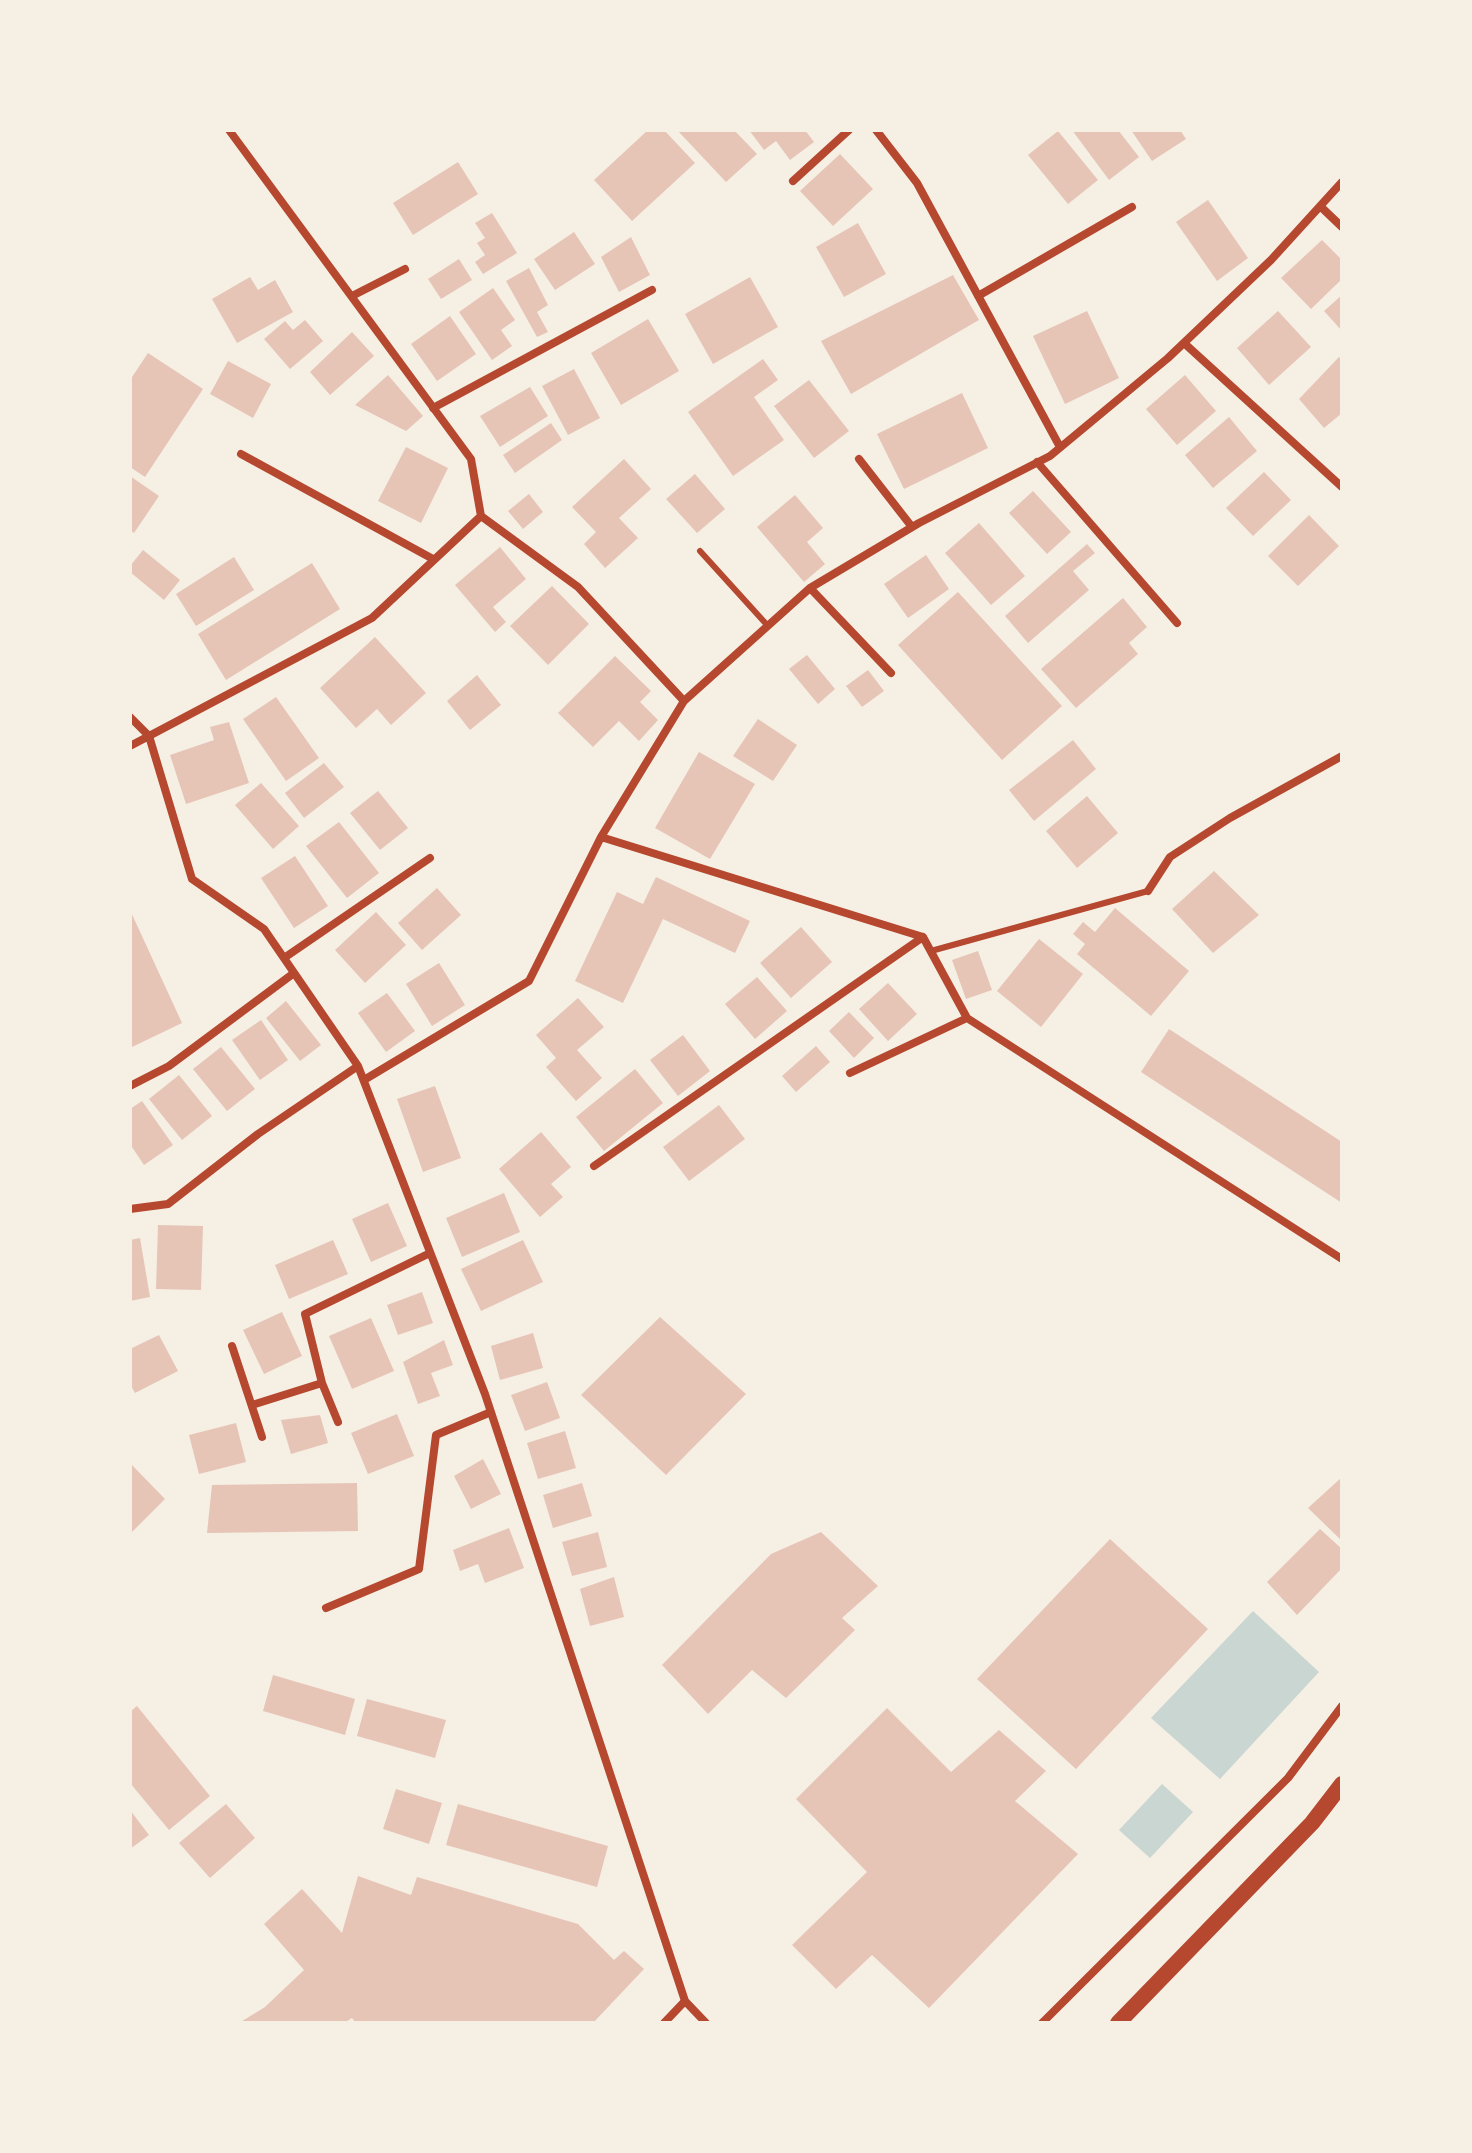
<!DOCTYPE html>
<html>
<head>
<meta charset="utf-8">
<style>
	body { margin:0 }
	#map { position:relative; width:1472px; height:2153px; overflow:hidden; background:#f6efe4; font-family:"Asap Condensed",sans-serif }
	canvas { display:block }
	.frame { position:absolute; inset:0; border:132px solid #f6efe4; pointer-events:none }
</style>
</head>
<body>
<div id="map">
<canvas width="1472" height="2153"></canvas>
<div class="frame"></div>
</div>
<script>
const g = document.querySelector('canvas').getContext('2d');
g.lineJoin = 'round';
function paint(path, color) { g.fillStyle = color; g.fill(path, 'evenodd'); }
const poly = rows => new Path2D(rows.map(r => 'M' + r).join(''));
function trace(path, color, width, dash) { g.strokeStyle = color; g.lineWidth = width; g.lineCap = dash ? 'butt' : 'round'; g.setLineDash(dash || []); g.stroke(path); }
paint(poly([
	[1253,1611,1319,1672,1220,1779,1151,1718],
	[1162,1784,1193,1812,1150,1858,1119,1830]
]), '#c9d6d2');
paint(poly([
	[648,130,664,130,695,163,632,221,594,180],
	[677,130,734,130,757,154,726,182],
	[749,130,805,130,814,142,790,160,776,141,764,150],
	[1072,130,1118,130,1139,157,1109,180],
	[1131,130,1180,130,1186,139,1152,161],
	[1058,131,1098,180,1068,204,1028,155],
	[840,154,873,189,833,226,800,191],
	[458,162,478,194,413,235,393,203],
	[1208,200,1248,258,1217,281,1176,222],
	[492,213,517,253,483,274,475,262,485,255,477,243,485,238,475,223],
	[858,223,886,274,844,297,816,247],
	[574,232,595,264,555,290,534,259],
	[631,237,650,275,619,292,601,257],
	[1322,240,1342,260,1342,279,1311,309,1281,278],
	[459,259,472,280,441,299,428,279],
	[529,268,548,305,537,312,548,332,537,337,506,281],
	[953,275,979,320,851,394,821,341],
	[250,277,258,290,275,280,293,312,237,343,212,299],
	[750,277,778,327,713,364,685,314],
	[493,288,515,320,501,330,512,346,492,360,459,312],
	[1342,295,1342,331,1324,311],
	[1087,311,1119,378,1065,404,1033,336],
	[1278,311,1311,347,1269,385,1237,348],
	[450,316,476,354,437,381,411,344],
	[648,319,679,371,621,405,591,353],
	[305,320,323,341,290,369,264,339,285,321,293,330],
	[352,332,374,356,330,395,310,372],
	[148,353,203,389,145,477,130,467,130,380],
	[1339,357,1342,360,1342,413,1324,428,1299,399],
	[763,359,778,380,754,397,784,440,733,476,688,412],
	[228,361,271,384,253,418,210,394],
	[574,369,600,418,568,435,542,386],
	[388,375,423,416,406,431,355,405],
	[1185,375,1216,411,1177,445,1146,409],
	[809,380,849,431,814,458,774,406],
	[530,387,548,416,500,447,480,416],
	[962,393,988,448,904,489,877,434],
	[1229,417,1257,451,1213,488,1185,455],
	[551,423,562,440,515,473,503,455],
	[406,447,448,468,421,523,378,501],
	[624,459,651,489,619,518,638,538,605,568,584,544,596,532,572,507],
	[1264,472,1291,500,1253,536,1226,508],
	[695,474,725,509,697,533,666,499],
	[130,476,159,496,134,533,130,530],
	[1033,491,1071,532,1047,554,1009,513],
	[529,494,543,512,523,529,508,511],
	[795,495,823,528,807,542,825,564,804,582,757,527],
	[1309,515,1339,546,1298,586,1268,556],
	[979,523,1025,576,991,605,945,553],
	[1087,544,1095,553,1073,571,1089,590,1028,643,1005,616],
	[500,547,526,579,493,607,506,622,495,632,455,585],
	[143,550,180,580,164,600,130,572,130,566],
	[926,555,949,589,908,618,884,584],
	[234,557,254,590,196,626,176,594],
	[312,563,340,609,226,680,198,634],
	[552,586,589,624,548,665,510,626],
	[958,592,1062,706,1002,760,898,645],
	[1123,598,1147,627,1129,643,1138,654,1076,708,1041,669],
	[375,637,426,693,391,725,377,709,356,728,320,688],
	[807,655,835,689,818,704,789,669],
	[615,656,651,691,640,702,658,720,639,741,619,721,593,747,558,713],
	[868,670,884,691,862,707,846,686],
	[477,675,501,705,470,730,447,701],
	[276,697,319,758,286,781,243,719],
	[758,719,797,745,773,781,733,756],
	[229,722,249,783,186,804,170,755,214,740,210,727],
	[1073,740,1096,769,1034,821,1009,790],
	[699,752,755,784,710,859,655,828],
	[324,763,344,787,304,818,285,793],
	[261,783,299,826,273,849,235,805],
	[378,791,408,828,380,850,350,813],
	[1087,796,1118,833,1077,868,1046,831],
	[339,822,379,873,347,898,306,846],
	[295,856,328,906,294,928,261,878],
	[1214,871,1259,915,1213,953,1172,909],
	[656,877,750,921,735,953,663,919,623,1003,575,981,617,892,643,904],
	[437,888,461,915,422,950,398,923],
	[1115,908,1189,971,1151,1016,1077,954,1085,944,1073,934,1083,922,1095,932],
	[130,910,182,1023,132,1047,130,1042],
	[376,912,406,945,365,983,335,950],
	[801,927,832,962,791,998,760,963],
	[1039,939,1083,974,1041,1027,997,991],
	[978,951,992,990,966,999,952,960],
	[439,963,465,1005,432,1026,406,984],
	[757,977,787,1011,755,1039,725,1004],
	[888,983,917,1014,888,1041,859,1009],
	[387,993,415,1031,386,1052,358,1013],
	[578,998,604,1027,577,1050,602,1078,576,1101,546,1067,556,1058,536,1035],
	[286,1001,321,1045,300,1061,266,1018],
	[849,1012,874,1038,854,1058,829,1031],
	[261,1020,288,1060,260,1080,232,1040],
	[1169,1029,1342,1142,1342,1203,1141,1072],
	[683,1035,710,1071,678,1096,650,1060],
	[816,1046,830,1062,796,1092,782,1076],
	[221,1047,255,1089,227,1111,193,1069],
	[635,1069,663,1103,604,1151,576,1117],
	[179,1075,212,1116,182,1140,149,1099],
	[435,1086,461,1158,423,1172,397,1099],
	[142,1101,173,1145,144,1165,130,1144,130,1109],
	[719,1105,745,1139,689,1181,663,1147],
	[541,1132,571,1167,551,1184,563,1197,540,1217,499,1169],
	[504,1193,520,1232,462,1257,446,1218],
	[388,1203,407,1246,371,1262,352,1219],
	[158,1225,203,1226,201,1290,156,1289],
	[140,1238,150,1297,130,1301,130,1240],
	[333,1240,348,1274,289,1299,275,1265],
	[523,1240,543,1282,481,1311,461,1269],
	[422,1292,433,1323,398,1335,387,1305],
	[282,1312,302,1356,264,1374,243,1330],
	[660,1317,746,1394,666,1475,581,1395],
	[371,1318,394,1371,352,1389,329,1336],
	[533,1333,543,1368,500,1380,491,1346],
	[159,1335,178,1371,135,1393,130,1384,130,1349],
	[444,1340,453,1365,431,1373,440,1396,418,1404,403,1362],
	[547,1382,560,1418,525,1431,511,1395],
	[397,1414,414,1456,368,1474,351,1433],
	[320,1415,328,1443,291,1454,281,1420],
	[236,1423,246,1462,199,1474,189,1435],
	[565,1431,576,1468,538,1479,527,1443],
	[483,1459,501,1494,471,1509,454,1476],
	[130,1463,165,1499,130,1534],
	[1342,1477,1342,1541,1308,1508],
	[357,1483,358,1531,207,1533,212,1485],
	[582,1483,592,1516,553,1528,543,1495],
	[509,1528,524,1568,485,1583,478,1564,460,1571,453,1550],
	[1320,1529,1342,1549,1342,1568,1297,1615,1267,1582],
	[598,1532,607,1567,572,1576,562,1542],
	[821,1532,878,1586,842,1618,855,1630,786,1698,752,1670,708,1714,662,1665,771,1554],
	[1110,1539,1208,1629,1076,1769,977,1679],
	[614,1577,624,1617,590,1626,580,1589],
	[273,1675,355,1699,345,1735,263,1711],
	[367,1699,446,1720,435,1758,357,1736],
	[137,1706,210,1796,169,1830,130,1783,130,1712],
	[887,1708,951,1772,999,1730,1046,1771,1015,1801,1078,1854,929,2008,872,1955,836,1989,792,1945,867,1872,796,1799],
	[396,1789,442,1803,429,1844,383,1829],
	[226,1804,255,1838,210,1878,179,1843],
	[458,1804,608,1846,597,1887,446,1845],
	[130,1810,149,1835,130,1849],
	[358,1876,411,1895,417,1877,578,1924,614,1960,624,1951,644,1969,593,2023,356,2023,352,2018,344,2023,239,2023,265,2007,304,1970,264,1924,302,1889,342,1933]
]), '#e6c5b7');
trace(poly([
	[700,551,768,626],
	[931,951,1148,891]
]), '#b5482f', 6);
trace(poly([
	[876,130,917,183,1060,447],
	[793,181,849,130],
	[1320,206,1342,227],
	[352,296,405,269],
	[978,296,1132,207],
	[1184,343,1342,487],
	[433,408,652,290],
	[241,454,433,559],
	[859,459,912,527],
	[1037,462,1177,623],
	[810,588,891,673],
	[684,701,810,588,919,523,1050,456,1168,358,1271,260,1342,182],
	[130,717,149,736,372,618,481,516,471,459,229,130],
	[130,746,149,736,192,879,264,929,358,1066,485,1394,685,2001],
	[601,837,923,937,967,1018,1342,1259],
	[1148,891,1170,857,1230,818,1342,756],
	[284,958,430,858],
	[850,1073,967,1018],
	[364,1080,529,981,601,837,684,701,578,587,481,516],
	[130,1086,169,1066,294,973],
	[594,1166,923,937],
	[130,1209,168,1204,258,1134,358,1066],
	[232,1346,262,1437],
	[252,1405,322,1383],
	[338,1422,322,1383,305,1314,430,1253],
	[326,1608,419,1569,436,1435,491,1412],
	[664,2023,685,2001,706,2023],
	[1042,2023,1288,1778,1342,1706]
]), '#b5482f', 8);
trace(poly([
	[1118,2023,1312,1823,1342,1784]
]), '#b5482f', 16);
</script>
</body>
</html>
